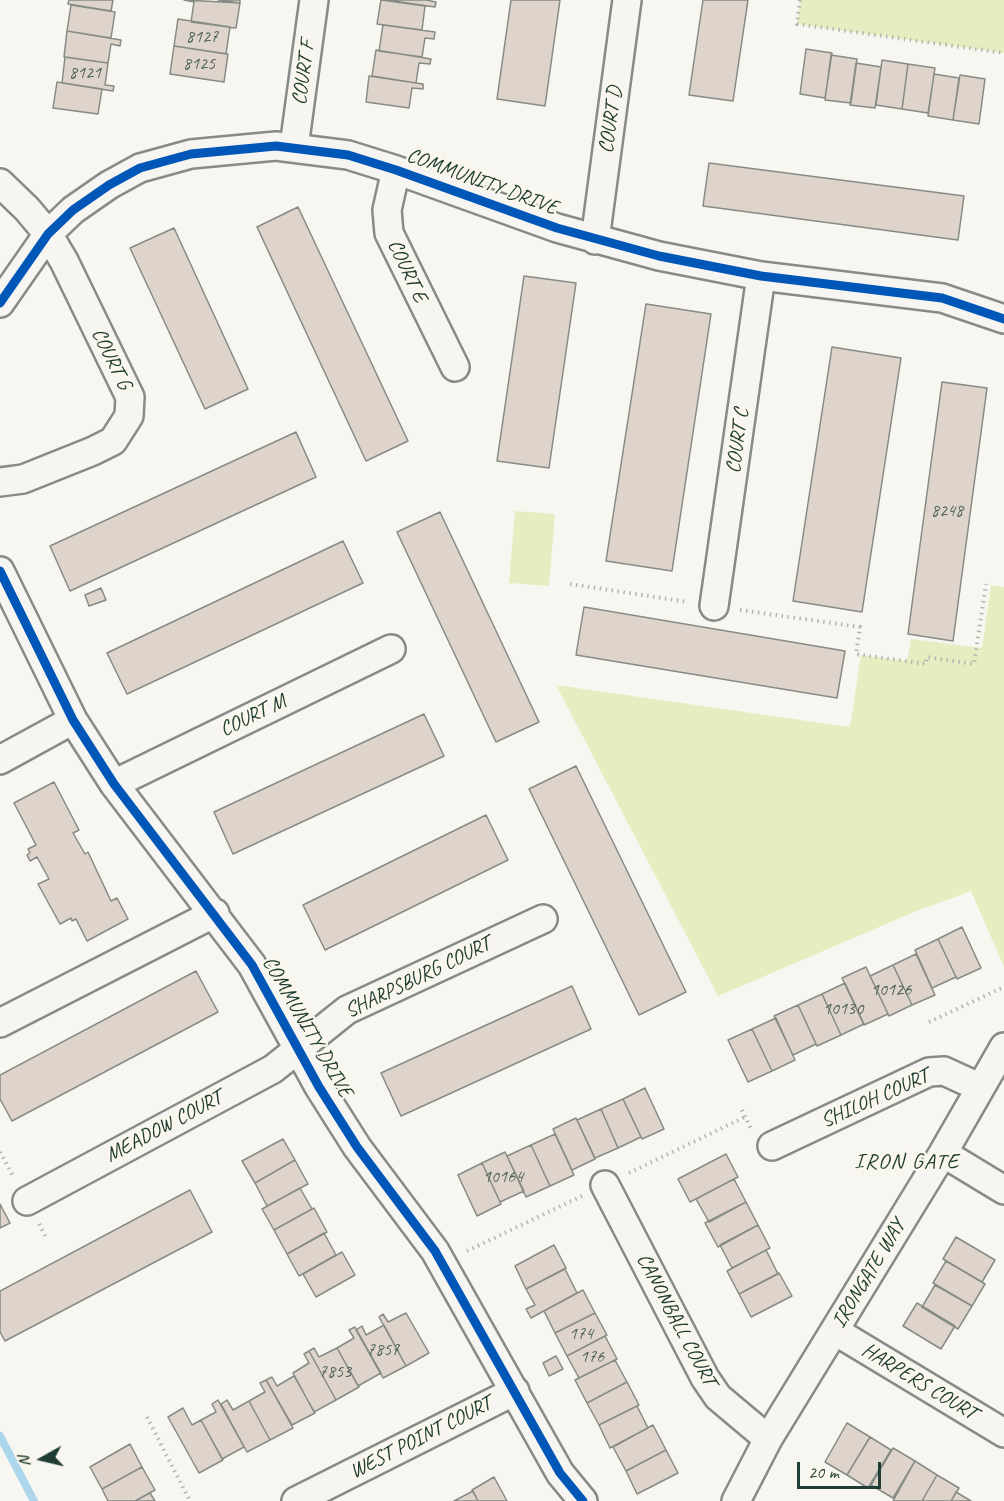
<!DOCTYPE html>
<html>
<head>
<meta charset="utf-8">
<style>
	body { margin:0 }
	#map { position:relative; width:1004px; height:1501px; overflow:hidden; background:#f8f6f0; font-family:Caveat,sans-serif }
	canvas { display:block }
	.north { position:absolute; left:12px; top:1429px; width:60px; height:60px; -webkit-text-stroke:4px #fbf7ec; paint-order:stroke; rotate:262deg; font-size:16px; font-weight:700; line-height:24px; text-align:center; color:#1f3d34 }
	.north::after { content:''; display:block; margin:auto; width:21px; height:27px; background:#1f3d34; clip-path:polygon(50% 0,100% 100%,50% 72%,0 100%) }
	.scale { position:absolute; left:797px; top:1462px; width:84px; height:27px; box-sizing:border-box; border:3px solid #1f3d34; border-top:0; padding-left:8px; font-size:18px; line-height:21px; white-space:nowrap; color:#1f3d34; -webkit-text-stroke:4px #fbf7ec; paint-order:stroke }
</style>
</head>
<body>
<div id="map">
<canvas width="1004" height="1501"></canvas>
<div class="north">N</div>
<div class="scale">20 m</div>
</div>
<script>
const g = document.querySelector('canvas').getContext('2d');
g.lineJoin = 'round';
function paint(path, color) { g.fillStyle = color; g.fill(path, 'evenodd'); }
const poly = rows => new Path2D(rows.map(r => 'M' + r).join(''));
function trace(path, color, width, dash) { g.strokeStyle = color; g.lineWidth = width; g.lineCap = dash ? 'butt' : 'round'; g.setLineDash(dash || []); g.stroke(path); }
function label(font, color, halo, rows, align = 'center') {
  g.font = font + ' Caveat,sans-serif'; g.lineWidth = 4.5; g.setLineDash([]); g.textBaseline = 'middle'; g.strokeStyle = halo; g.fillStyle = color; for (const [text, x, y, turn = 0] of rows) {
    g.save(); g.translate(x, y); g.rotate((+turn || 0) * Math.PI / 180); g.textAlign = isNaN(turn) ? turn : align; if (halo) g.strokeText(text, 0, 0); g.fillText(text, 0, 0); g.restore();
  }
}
paint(poly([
	[800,0,1004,0,1004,53,797,24],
	[515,511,555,514,549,586,509,583],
	[991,585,1004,587,1004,967,971,891,914,912,718,996,556,685,850,727,861,655,907,661,911,639,982,648]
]), '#e5eec1');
trace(poly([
	[0,1436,34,1501]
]), '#acd6ec', 8);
const building = poly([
	[69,0,113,0,111,11,68,4,69,0],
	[184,0,240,3,236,28,191,22,194,2,184,0],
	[218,0,240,0,240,3,218,0],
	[381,0,425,6,422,30,377,24,381,0],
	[387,0,426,0,436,2,435,7,387,0],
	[511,0,560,0,545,106,497,99,511,0],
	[703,0,748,0,733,101,689,95,703,0],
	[71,5,115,12,111,38,67,31,71,5],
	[178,19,230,27,226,54,174,46,178,19],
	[383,25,435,32,434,39,425,38,422,57,379,51,383,25],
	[67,31,121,40,120,46,111,44,108,63,64,57,67,31],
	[174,46,228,54,224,82,170,74,174,46],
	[806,49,832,53,825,98,800,94,806,49],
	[376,50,431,59,430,64,419,63,416,83,372,76,376,50],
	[831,55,857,59,851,103,825,100,831,55],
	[65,57,108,63,105,85,114,86,113,91,62,83,65,57],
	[882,60,908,64,902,109,876,105,882,60],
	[856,63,881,67,875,108,850,105,856,63],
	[908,64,935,68,928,113,902,109,908,64],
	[934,74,959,78,953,120,928,116,934,74],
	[960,75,985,79,979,124,953,120,960,75],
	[369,76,423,84,423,89,412,88,409,108,366,102,369,76],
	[57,82,102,89,98,114,53,108,57,82],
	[709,163,964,196,958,240,703,206,709,163],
	[298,207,408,441,366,461,257,227,298,207],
	[174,228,248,389,205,409,130,248,174,228],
	[524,276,576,283,549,468,497,461,524,276],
	[646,304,711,314,672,571,606,561,646,304],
	[832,347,901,358,862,612,793,601,832,347],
	[942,382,987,388,953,641,908,634,942,382],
	[296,432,316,477,70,591,50,546,296,432],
	[440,512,539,722,496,742,397,532,440,512],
	[343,541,363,583,127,694,107,653,343,541],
	[101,588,106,600,89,606,85,595,101,588],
	[584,607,845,651,837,698,576,655,584,607],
	[424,714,444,756,233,854,214,812,424,714],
	[576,766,686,992,639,1015,529,789,576,766],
	[54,782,79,830,73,833,85,854,88,852,111,901,117,898,128,919,87,941,76,919,72,921,71,918,60,924,38,884,49,879,37,857,30,861,27,855,30,853,28,849,36,845,14,803,54,782],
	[486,815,508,860,325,950,303,905,486,815],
	[962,927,981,968,957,979,938,939,962,927],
	[938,939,956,977,932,988,915,950,938,939],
	[916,954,935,995,912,1005,893,965,916,954],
	[893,965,912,1005,889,1016,870,976,893,965],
	[866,967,888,1014,864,1025,842,978,866,967],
	[196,971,218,1012,12,1121,0,1099,0,1075,196,971],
	[845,983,864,1024,841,1035,822,994,845,983],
	[572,986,591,1029,401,1116,381,1073,572,986],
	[822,994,841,1035,817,1046,798,1005,822,994],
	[798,1005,816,1044,793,1055,774,1016,798,1005],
	[776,1018,795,1060,772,1071,752,1029,776,1018],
	[752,1029,772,1071,748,1082,728,1040,752,1029],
	[645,1088,664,1129,642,1139,623,1099,645,1088],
	[623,1099,641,1137,618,1148,601,1109,623,1099],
	[601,1109,618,1148,595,1158,577,1120,601,1109],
	[576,1118,595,1159,572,1170,553,1129,576,1118],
	[555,1134,574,1175,550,1186,531,1145,555,1134],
	[283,1139,295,1160,255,1183,242,1161,283,1139],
	[531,1145,550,1186,526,1197,507,1156,531,1145],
	[505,1152,524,1191,500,1202,482,1163,505,1152],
	[726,1154,738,1177,690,1202,678,1179,726,1154],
	[295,1160,308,1184,267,1206,255,1183,295,1160],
	[482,1163,501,1204,477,1216,458,1175,482,1163],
	[734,1179,746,1202,709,1222,696,1199,734,1179],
	[300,1188,312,1209,274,1230,262,1209,300,1188],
	[190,1190,212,1232,5,1341,0,1332,0,1291,190,1190],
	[746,1202,758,1225,718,1247,705,1223,746,1202],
	[0,1204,10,1223,0,1228,0,1204],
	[314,1208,327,1232,287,1254,274,1230,314,1208],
	[758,1225,770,1248,732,1268,720,1245,758,1225],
	[324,1233,336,1255,299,1276,287,1254,324,1233],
	[956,1237,995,1260,982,1282,943,1259,956,1237],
	[554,1245,566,1268,526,1289,515,1266,554,1245],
	[766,1250,778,1274,739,1294,727,1271,766,1250],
	[342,1252,355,1275,316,1297,303,1274,342,1252],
	[946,1261,985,1284,972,1306,933,1283,946,1261],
	[565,1269,577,1293,531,1318,526,1309,535,1305,526,1289,565,1269],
	[779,1273,792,1296,751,1317,739,1294,779,1273],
	[935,1285,972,1306,958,1329,922,1307,935,1285],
	[583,1290,595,1313,555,1333,544,1311,583,1290],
	[917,1303,955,1326,941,1349,903,1326,917,1303],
	[406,1313,429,1353,406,1366,379,1317,383,1314,388,1322,406,1313],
	[595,1313,607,1335,567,1356,555,1333,595,1313],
	[384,1325,406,1366,383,1378,356,1330,362,1326,366,1335,384,1325],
	[355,1327,381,1373,358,1386,337,1348,354,1338,349,1330,355,1327],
	[605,1336,617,1359,579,1378,567,1356,605,1336],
	[314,1348,319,1357,337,1348,359,1387,336,1400,309,1351,314,1348],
	[309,1351,336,1400,314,1412,293,1373,309,1363,304,1354,309,1351],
	[556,1356,563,1369,549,1376,543,1363,556,1356],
	[615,1360,627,1382,587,1403,575,1380,615,1360],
	[294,1376,315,1413,292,1425,266,1380,272,1377,277,1386,294,1376],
	[266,1380,293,1428,270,1440,249,1401,265,1392,260,1383,266,1380],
	[627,1382,639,1405,599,1425,587,1403,627,1382],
	[218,1400,244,1447,222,1459,201,1420,216,1412,212,1404,218,1400],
	[227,1400,233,1410,249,1401,270,1440,247,1452,221,1404,227,1400],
	[637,1406,648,1428,610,1448,599,1425,637,1406],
	[183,1408,192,1425,201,1420,223,1460,199,1473,168,1417,183,1408],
	[847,1423,870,1437,847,1475,825,1462,847,1423],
	[653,1425,666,1450,626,1471,613,1447,653,1425],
	[870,1437,891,1450,868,1488,847,1475,870,1437],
	[130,1444,142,1467,102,1489,90,1467,130,1444],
	[893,1448,915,1461,893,1498,871,1485,893,1448],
	[666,1450,678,1473,637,1494,626,1471,666,1450],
	[915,1461,937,1475,922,1501,893,1501,915,1461],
	[142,1467,155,1490,135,1501,108,1501,102,1489,142,1467],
	[937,1475,959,1488,951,1501,922,1501,937,1475],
	[494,1477,507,1501,478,1501,472,1490,494,1477],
	[473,1491,478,1501,454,1501,473,1491],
	[956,1492,971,1501,951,1501,956,1492],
	[150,1493,155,1501,135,1501,150,1493]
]);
paint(building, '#ded4cb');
trace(building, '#868b86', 1.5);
const minor = poly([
	[294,147,314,0],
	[396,170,387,210,389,233,455,367],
	[0,183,27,209,48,234,64,261,130,397,129,416,113,441,93,451,23,479,0,482],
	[595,240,627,0],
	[0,303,48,234,73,210,109,185,140,168,191,154,276,146,348,155,396,170,557,228,659,256,761,276,942,298,1004,319],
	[0,571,73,720,114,784,252,965,319,1087,357,1147,435,1251,560,1473,583,1501],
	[714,606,761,276],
	[0,760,73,720],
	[114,784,391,649],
	[0,1023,215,913],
	[772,1146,929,1072,944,1071,979,1087],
	[943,1153,1004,1190],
	[605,1185,705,1378,718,1397,768,1439],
	[27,1201,273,1069,347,1010,543,919],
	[835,1331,1004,1433],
	[296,1501,515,1391],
	[736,1501,768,1439,943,1153,1004,1047]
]);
trace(minor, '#868b86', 32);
trace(poly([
	[800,0,797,24,1004,53],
	[570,584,688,602],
	[740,610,860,627,856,654,926,664,927,657,974,664,986,584],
	[929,1022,1004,987],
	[742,1110,751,1129],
	[0,1152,14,1178],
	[629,1173,745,1117],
	[39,1224,47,1239],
	[467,1251,582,1196],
	[147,1417,190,1501]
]), '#b2b5b1', 4, [1.5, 4.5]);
trace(minor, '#f6f5f1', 27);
trace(poly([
	[0,303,48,234,73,210,109,185,140,168,191,154,276,146,348,155,396,170,557,228,659,256,761,276,942,298,1004,319],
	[0,571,73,720,114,784,252,965,319,1087,357,1147,435,1251,560,1473,583,1501]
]), '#0057b8', 9);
label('18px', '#4f635a', null, [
	["8127",202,37],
	["8125",199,64],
	["8121",85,73],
	["8248",947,511],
	["10126",891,990],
	["10130",843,1009],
	["10164",503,1177],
	["174",581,1334],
	["7857",383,1350],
	["176",592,1357],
	["7853",335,1372]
]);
label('21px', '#1f3d34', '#fbf7ec', [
	["COURT F",304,73,-82],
	["COURT D",611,120,-82],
	["COMMUNITY DRIVE",482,182,20],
	["COURT E",407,271,65],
	["COURT G",111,359,64],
	["COURT C",738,441,-82],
	["COURT M",253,716,-26],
	["SHARPSBURG COURT",418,978,-26],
	["COMMUNITY DRIVE",307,1027,60],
	["SHILOH COURT",875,1099,-24],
	["MEADOW COURT",164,1127,-28],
	["IRONGATE WAY",869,1274,-59],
	["CANONBALL COURT",676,1320,62],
	["HARPERS COURT",919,1382,31],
	["WEST POINT COURT",421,1438,-27]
]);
g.letterSpacing = '1.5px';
label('22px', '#1f3d34', '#fbf7ec', [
	["IRON GATE",907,1162]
]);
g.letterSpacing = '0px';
</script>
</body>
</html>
